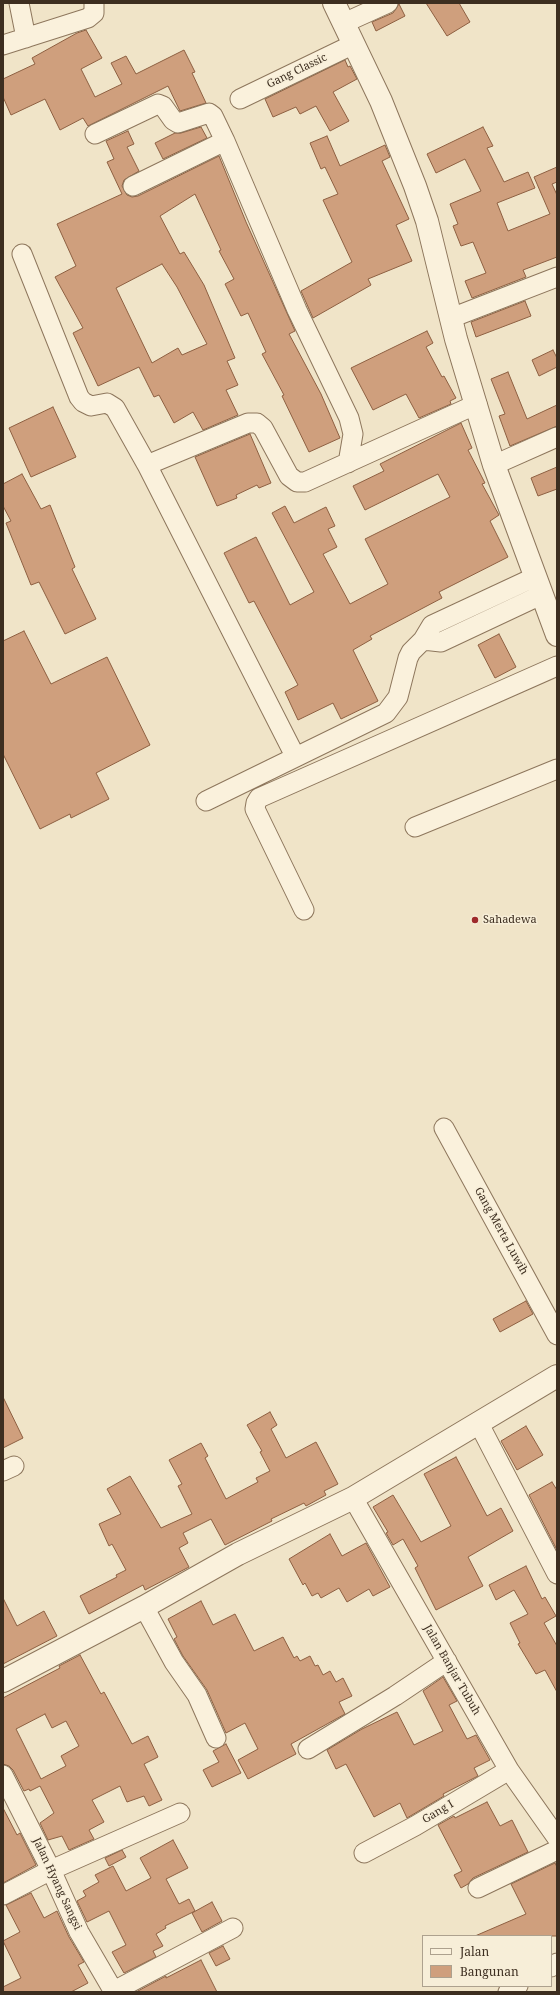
<!DOCTYPE html>
<html>
<head>
<meta charset="utf-8">
<style>
	body { margin:0 }
	#map { position:relative; width:560px; height:1995px; overflow:hidden; background:#f0e4c8; font-family:"Noto Serif",serif }
	canvas { display:block }
	.frame { position:absolute; inset:0; border:4px solid #3d2e20; pointer-events:none }
	.legend { position:absolute; left:422px; top:1935px; width:130px; height:52px; box-sizing:border-box; background:#f7eed8; border:1px solid #ada18e; margin:0; padding:5px 7px; list-style:none; font-size:12px; color:#3d2e20 }
	.legend li { display:flex; align-items:center; gap:8px; height:20px }
	.legend b { width:20px; border:1px solid #ada18e }
</style>
</head>
<body>
<div id="map">
<canvas width="560" height="1995"></canvas>
<div class="frame"></div>
<ul class="legend">
<li><b style="height:5px;background:#faf1dc"></b>Jalan</li>
<li><b style="height:11px;background:#cf9f7d"></b>Bangunan</li>
</ul>
</div>
<script>
const g = document.querySelector('canvas').getContext('2d');
g.lineJoin = 'round';
function paint(path, color) { g.fillStyle = color; g.fill(path, 'evenodd'); }
const poly = rows => new Path2D(rows.map(r => 'M' + r).join(''));
function trace(path, color, width, dash) { g.strokeStyle = color; g.lineWidth = width; g.lineCap = dash ? 'butt' : 'round'; g.setLineDash(dash || []); g.stroke(path); }
function label(font, color, halo, rows, align = 'center') {
  g.font = font + ' "Noto Serif",serif'; g.lineWidth = 3; g.setLineDash([]); g.textBaseline = 'middle'; g.strokeStyle = halo; g.fillStyle = color; for (const [text, x, y, turn = 0] of rows) {
    g.save(); g.translate(x, y); g.rotate((+turn || 0) * Math.PI / 180); g.textAlign = isNaN(turn) ? turn : align; if (halo) g.strokeText(text, 0, 0); g.fillText(text, 0, 0); g.restore();
  }
}
const building = poly([
	[426,3,459,3,470,22,447,36,426,3],
	[399,4,405,16,376,31,372,22,393,13,399,4],
	[86,30,102,58,81,69,95,97,122,84,111,63,126,56,136,74,184,50,195,72,192,73,206,103,180,111,168,86,88,126,83,118,60,130,45,99,11,115,3,97,3,79,35,64,32,58,77,33,86,30],
	[345,60,348,67,350,66,357,79,333,92,349,121,330,131,316,106,300,114,296,107,273,117,265,99,345,60],
	[201,127,207,138,163,159,155,143,175,133,181,133,201,127],
	[483,127,493,146,487,148,504,182,528,172,535,188,497,203,508,231,550,214,534,177,557,167,557,182,552,184,557,195,557,257,523,270,526,277,472,298,465,281,486,273,473,242,461,246,453,226,458,224,450,204,481,191,465,159,436,173,427,154,483,127],
	[128,131,134,144,127,147,139,171,124,180,122,186,127,195,132,197,138,196,219,156,246,222,295,331,289,334,321,394,340,438,309,452,282,396,284,395,262,354,266,352,248,313,241,316,225,284,234,279,219,251,221,250,195,194,160,216,180,254,184,252,204,285,235,358,227,361,238,385,226,390,238,415,203,430,193,412,174,423,159,395,154,397,139,367,98,386,73,333,83,328,55,277,76,266,57,224,122,194,107,162,114,159,106,141,128,131],
	[162,264,177,287,207,344,182,355,178,348,152,363,116,288,162,264],
	[327,136,340,166,385,145,390,157,382,161,409,219,396,225,412,261,368,279,371,285,313,318,301,291,352,262,323,200,338,194,325,167,321,169,310,143,327,136],
	[525,301,531,316,476,337,471,322,525,301],
	[427,331,433,343,426,347,442,377,444,376,456,398,450,401,451,404,419,418,406,394,373,410,351,368,427,331],
	[553,350,557,358,557,367,539,376,532,360,553,350],
	[508,372,527,419,557,405,557,426,510,446,499,416,505,414,491,379,508,372],
	[53,407,76,457,31,477,9,428,53,407],
	[461,423,472,448,468,450,485,483,482,484,499,515,490,521,508,557,439,592,442,598,370,636,372,639,353,650,378,701,341,719,333,703,298,720,285,692,298,685,254,601,249,603,224,553,256,537,290,605,314,592,272,513,285,506,294,523,326,507,335,526,328,529,337,547,323,554,350,604,388,584,365,539,450,497,438,474,365,510,353,486,384,471,380,464,461,423],
	[250,434,271,483,259,488,257,485,236,495,237,498,217,506,195,457,250,434],
	[557,467,557,489,538,496,531,478,557,467],
	[22,474,41,509,50,505,75,567,72,569,96,619,65,634,39,582,31,585,6,523,11,521,3,506,3,484,22,474],
	[24,631,51,684,107,657,150,745,96,773,109,799,71,818,70,814,40,829,3,754,3,641,24,631],
	[499,634,516,667,495,678,478,645,499,634],
	[526,1301,533,1314,500,1332,493,1319,526,1301],
	[3,1397,23,1438,3,1448,3,1397],
	[270,1412,277,1425,271,1429,286,1458,316,1442,338,1484,324,1491,326,1495,306,1506,304,1503,271,1519,272,1521,225,1545,211,1519,183,1533,188,1543,179,1548,189,1567,145,1590,143,1585,89,1614,80,1596,117,1577,116,1575,126,1570,112,1544,109,1546,99,1524,121,1514,107,1489,130,1476,161,1528,192,1514,178,1486,182,1484,169,1460,201,1443,208,1456,205,1458,226,1499,258,1482,256,1478,270,1471,260,1452,262,1451,247,1425,270,1412],
	[526,1426,543,1455,517,1470,501,1441,526,1426],
	[456,1457,487,1516,501,1508,513,1531,468,1557,483,1586,436,1610,415,1568,418,1566,403,1539,393,1545,386,1533,388,1532,373,1507,393,1495,421,1542,451,1526,424,1474,456,1457],
	[552,1482,557,1490,557,1550,529,1495,552,1482],
	[330,1534,342,1556,366,1543,390,1587,373,1596,369,1589,347,1602,339,1588,321,1598,318,1593,312,1596,305,1583,303,1585,289,1559,330,1534],
	[526,1566,542,1599,545,1597,556,1616,544,1623,557,1646,557,1692,545,1670,536,1674,518,1644,520,1643,510,1623,528,1614,514,1590,496,1600,489,1585,526,1566],
	[3,1598,17,1626,44,1611,57,1636,3,1664,3,1598],
	[201,1601,213,1625,235,1614,254,1651,283,1637,294,1658,297,1656,300,1661,310,1656,315,1666,318,1665,323,1675,330,1671,336,1682,343,1678,352,1696,339,1702,345,1714,291,1744,296,1754,248,1779,238,1760,258,1749,245,1723,226,1733,207,1690,183,1656,174,1639,177,1637,168,1619,201,1601],
	[80,1655,101,1694,104,1692,132,1744,148,1736,158,1757,144,1764,162,1800,149,1806,144,1796,127,1802,120,1786,92,1800,104,1822,89,1830,94,1839,69,1850,62,1836,48,1840,40,1823,54,1813,40,1786,30,1791,29,1789,24,1791,13,1770,9,1766,3,1764,3,1698,60,1668,59,1666,80,1655],
	[45,1714,52,1728,66,1721,79,1746,61,1756,66,1766,41,1779,16,1729,45,1714],
	[443,1677,457,1701,449,1705,467,1739,476,1735,490,1760,474,1768,478,1776,443,1794,444,1796,407,1818,400,1803,374,1817,346,1764,336,1769,327,1750,362,1729,397,1712,414,1745,443,1731,423,1691,443,1677],
	[226,1744,241,1773,212,1787,203,1770,219,1762,213,1751,226,1744],
	[487,1802,500,1826,512,1820,528,1852,473,1878,468,1884,461,1888,454,1875,462,1871,438,1825,454,1816,455,1818,487,1802],
	[3,1808,17,1835,20,1833,36,1865,3,1883,3,1808],
	[173,1840,188,1868,166,1879,179,1904,189,1899,195,1911,165,1926,166,1928,156,1934,163,1946,153,1951,156,1957,124,1973,112,1952,126,1945,109,1911,87,1922,77,1901,86,1896,83,1891,99,1882,95,1875,113,1866,126,1891,151,1878,140,1858,173,1840],
	[122,1850,126,1857,109,1866,105,1858,122,1850],
	[555,1863,557,1867,557,1936,475,1936,526,1914,511,1884,555,1863],
	[31,1893,44,1918,57,1911,69,1937,84,1962,78,1965,88,1983,71,1992,3,1992,3,1987,21,1978,3,1941,20,1932,6,1905,31,1893],
	[212,1902,222,1921,202,1932,192,1913,212,1902],
	[223,1946,230,1959,216,1966,209,1953,223,1946],
	[201,1960,217,1992,136,1992,166,1976,166,1978,201,1960]
]);
paint(building, '#cf9f7d');
trace(building, '#8d5f41', 1);
const minor = poly([
	[19,3,26,38],
	[344,23,388,3],
	[3,45,88,18,94,13,94,3],
	[240,99,354,44],
	[95,134,158,104,163,106,173,120,178,123,209,113,213,116,225,141],
	[133,186,225,141,297,310,349,418,353,434,348,463],
	[22,254,79,397,83,402,91,406,107,403,115,408,147,465,295,756],
	[451,318,557,277],
	[147,465,248,423,257,423,263,428,289,476,297,482,305,482,477,404],
	[494,465,557,437],
	[423,640,441,642,541,595],
	[206,801,386,713,398,697,408,658,411,652,423,640,432,625,535,577],
	[415,827,557,769],
	[304,910,255,809,256,803,259,798,557,666],
	[444,1128,557,1335],
	[478,1422,557,1574],
	[3,1471,14,1466],
	[353,1498,509,1770,557,1838],
	[144,1607,174,1662,197,1695,216,1738],
	[308,1749,395,1696,447,1661],
	[3,1775,51,1870,79,1932,114,1992],
	[364,1853,415,1826,509,1770],
	[478,1888,557,1850],
	[3,1895,51,1870,180,1813],
	[551,1967,557,1963],
	[114,1991,233,1928],
	[508,1992,518,1986]
]);
const tertiary = poly([
	[334,3,381,101,415,186,427,221,456,339,494,465,557,635],
	[3,1681,144,1607,238,1554,353,1498,557,1376]
]);
trace(minor, '#8d765c', 21);
trace(tertiary, '#8d765c', 24);
trace(minor, '#faf1dc', 19);
trace(tertiary, '#faf1dc', 22);
for (const [x, y, r, color] of [
	[475,920,4,"#9e2a2b"]
]) { const dot = new Path2D(); dot.arc(x, y, r, 0, 2 * Math.PI); g.fillStyle = color; g.fill(dot); trace(dot, '#f7eed8', 1.5); }
label('11px', '#3d2e20', '#f7eed8', [
	["Gang Classic",297,71,-26],
	["Gang Merta Luwih",501,1231,61],
	["Jalan Banjar Tubuh",452,1670,60],
	["Gang I",438,1812,-31],
	["Jalan Hyang Sangsi",57,1884,65]
]);
label('11px', '#3d2e20', '#f7eed8', [
	["Sahadewa",483,920]
], 'left');
</script>
</body>
</html>
